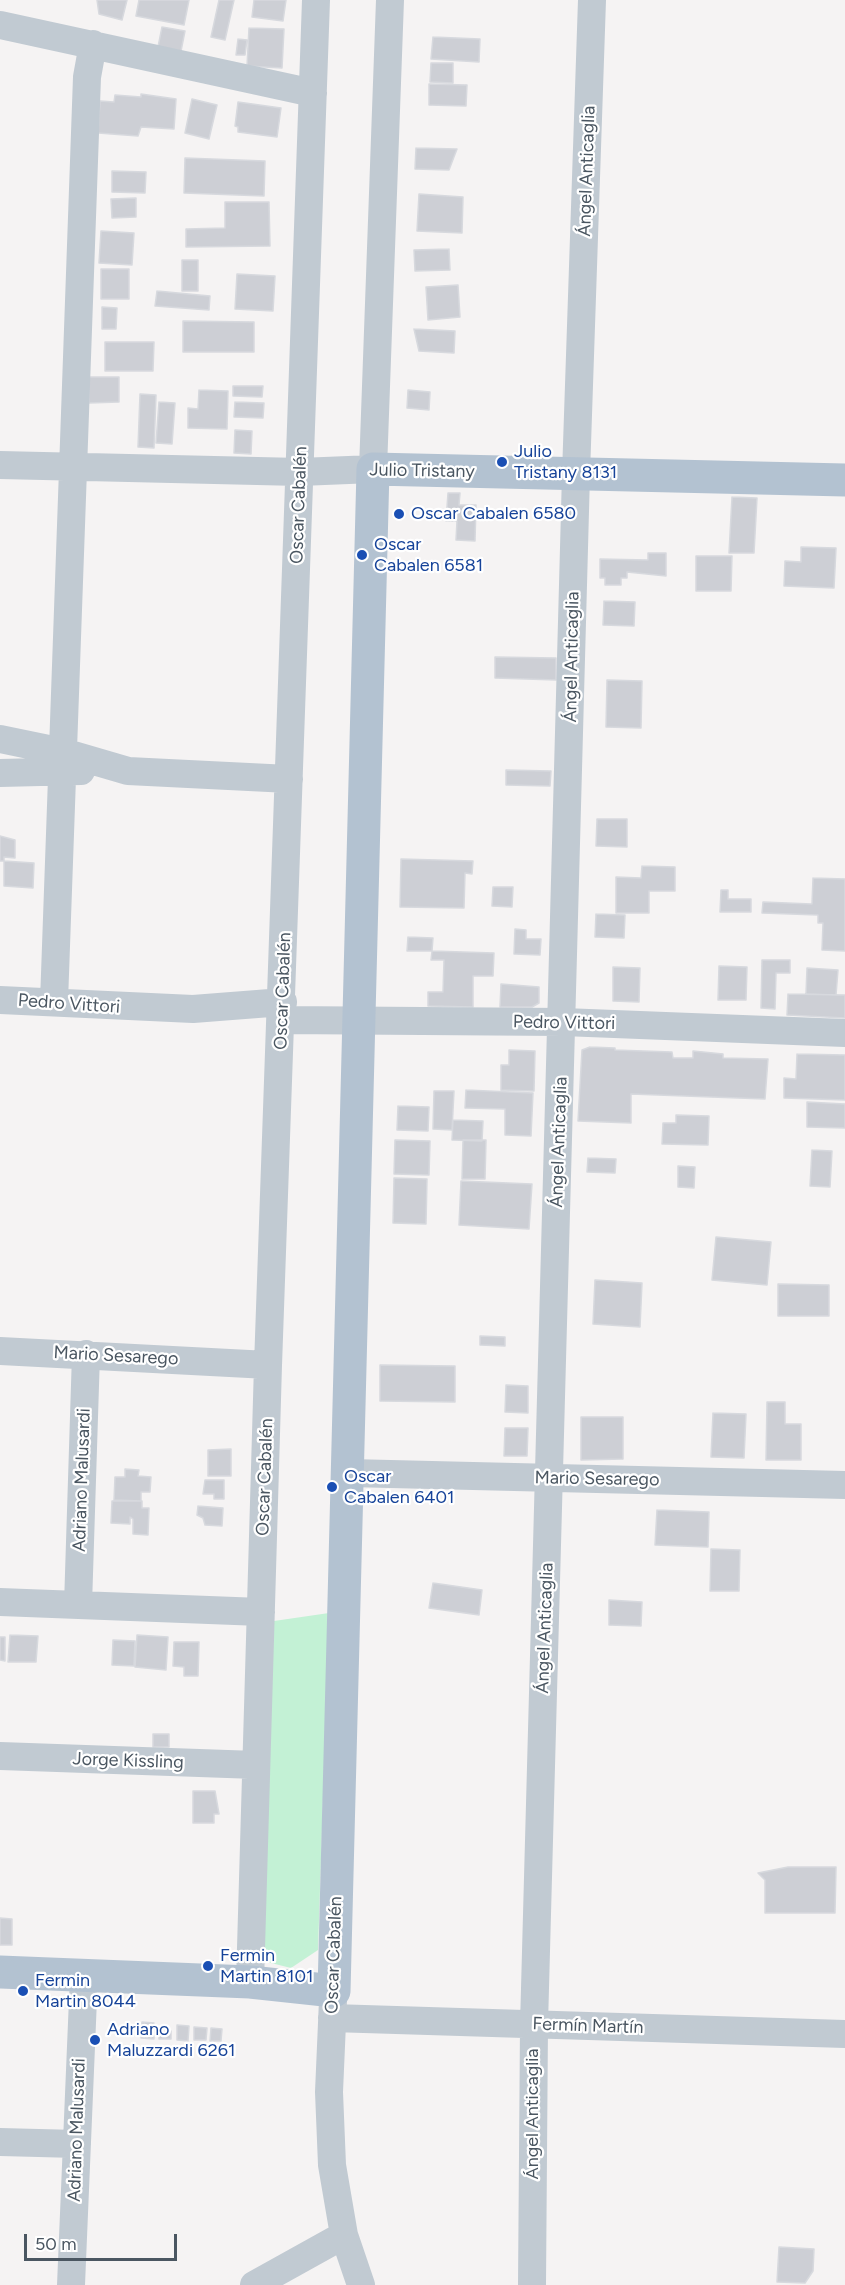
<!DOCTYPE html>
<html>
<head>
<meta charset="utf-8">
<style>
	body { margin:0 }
	#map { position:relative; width:845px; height:2285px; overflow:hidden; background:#f5f3f3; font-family:Figtree,sans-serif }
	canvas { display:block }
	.scale { position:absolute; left:24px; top:2234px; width:153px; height:27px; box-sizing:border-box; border:3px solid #4a5661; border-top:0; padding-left:8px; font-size:18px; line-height:21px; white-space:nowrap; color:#4a5661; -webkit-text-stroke:4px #fff; paint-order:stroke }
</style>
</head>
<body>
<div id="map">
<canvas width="845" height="2285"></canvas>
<div class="scale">50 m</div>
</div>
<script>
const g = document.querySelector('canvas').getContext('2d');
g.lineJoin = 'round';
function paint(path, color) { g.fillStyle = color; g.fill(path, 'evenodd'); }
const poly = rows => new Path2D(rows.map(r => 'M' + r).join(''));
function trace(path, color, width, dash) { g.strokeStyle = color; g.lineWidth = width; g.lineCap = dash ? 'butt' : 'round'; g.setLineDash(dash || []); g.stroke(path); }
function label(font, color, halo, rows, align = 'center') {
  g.font = font + ' Figtree,sans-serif'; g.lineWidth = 4.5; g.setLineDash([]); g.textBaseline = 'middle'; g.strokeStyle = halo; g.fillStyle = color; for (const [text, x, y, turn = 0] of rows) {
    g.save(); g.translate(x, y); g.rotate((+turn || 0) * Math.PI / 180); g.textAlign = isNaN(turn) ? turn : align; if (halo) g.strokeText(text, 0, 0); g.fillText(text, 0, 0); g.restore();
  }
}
paint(poly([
	[329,1613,318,1950,291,1968,267,1962,259,1952,274,1621]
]), '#c3f1d5');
const building = poly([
	[97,0,127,0,122,20,99,14,97,0],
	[139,0,189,0,184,25,136,16,139,0],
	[219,0,234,0,225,40,211,37,219,0],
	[254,0,286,0,283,21,252,17,254,0],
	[162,27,185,31,181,51,158,47,162,27],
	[249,28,284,29,282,68,247,66,249,28],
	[433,37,480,39,479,62,431,59,433,37],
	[238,39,247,40,245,55,236,55,238,39],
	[431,63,453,63,453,83,430,82,431,63],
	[429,84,467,85,466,106,429,105,429,84],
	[141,94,176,99,174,129,141,127,138,136,98,133,100,101,114,102,115,95,141,97,141,94],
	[192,99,217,105,209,139,185,133,192,99],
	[238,102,281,108,277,137,238,132,238,127,235,126,238,102],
	[416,148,457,149,449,170,415,169,416,148],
	[185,158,265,161,264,196,184,193,185,158],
	[112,171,146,172,145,193,112,192,112,171],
	[419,194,463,197,462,233,417,231,419,194],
	[136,198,136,217,112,218,111,199,136,198],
	[225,202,269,202,270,246,186,247,186,229,225,228,225,202],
	[101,231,134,233,132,265,99,263,101,231],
	[449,249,450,270,415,271,414,250,449,249],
	[182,260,198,260,198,291,182,291,182,260],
	[101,269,129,269,129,299,101,299,101,269],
	[237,274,275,276,273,311,235,309,237,274],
	[458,285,460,317,428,320,426,287,458,285],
	[157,291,210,296,209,310,155,306,157,291],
	[102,307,117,308,116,329,102,329,102,307],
	[183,321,254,322,254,352,183,352,183,321],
	[414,329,455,331,454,353,419,351,414,329],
	[105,342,154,342,153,371,105,371,105,342],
	[89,377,119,377,119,402,89,403,89,377],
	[233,386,263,386,262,397,233,396,233,386],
	[199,390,228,391,227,429,188,428,188,408,198,409,199,390],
	[408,390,430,392,429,410,407,408,408,390],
	[140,394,156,395,154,448,138,447,140,394],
	[159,402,175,403,172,444,156,443,159,402],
	[235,402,264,403,263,418,234,417,235,402],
	[235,430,252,431,251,454,234,453,235,430],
	[448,493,460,493,459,505,476,505,475,541,456,540,457,521,446,521,448,493],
	[732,497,757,498,754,553,729,553,732,497],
	[801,547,836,548,834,588,784,586,785,561,801,562,801,547],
	[648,553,666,553,666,576,627,572,627,578,621,578,621,585,605,585,605,578,600,578,600,559,648,560,648,553],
	[696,556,732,556,731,591,696,591,696,556],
	[604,601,635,602,634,626,603,625,604,601],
	[495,657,556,658,556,680,495,678,495,657],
	[607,680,642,681,641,728,606,727,607,680],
	[506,770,551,771,550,786,506,785,506,770],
	[597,819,627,819,627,847,596,846,597,819],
	[0,836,15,840,15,858,4,857,4,861,0,861,0,836],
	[401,859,473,861,472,874,465,873,464,908,400,907,401,859],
	[4,861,34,863,33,888,4,886,4,861],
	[642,866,675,867,675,891,649,891,649,913,616,913,616,877,641,878,642,866],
	[813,878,845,879,845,951,822,950,823,923,818,923,818,915,762,913,763,902,812,904,813,878],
	[493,887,513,887,512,907,492,906,493,887],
	[721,890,728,890,728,899,751,899,751,912,720,912,721,890],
	[596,914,625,915,624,938,595,937,596,914],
	[515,929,526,930,526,939,541,939,540,955,514,954,515,929],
	[408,937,433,938,432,951,407,951,408,937],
	[432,951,494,953,493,976,473,976,473,1007,428,1006,428,992,443,992,444,960,431,960,432,951],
	[762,960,790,960,790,973,776,973,775,1009,761,1008,762,960],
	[719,966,747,967,746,1000,718,1000,719,966],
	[613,967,640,968,639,1002,613,1001,613,967],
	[807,968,838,970,836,995,806,994,807,968],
	[501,984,539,987,539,1003,532,1007,500,1007,501,984],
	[788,994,845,995,845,1018,787,1015,788,994],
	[590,1047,615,1048,615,1050,672,1052,673,1058,693,1058,693,1051,723,1054,723,1058,768,1059,765,1099,631,1094,631,1123,578,1121,582,1050,590,1047],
	[509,1050,535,1051,534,1091,501,1090,501,1065,509,1065,509,1050],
	[797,1054,845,1055,845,1100,784,1098,784,1078,796,1079,797,1054],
	[466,1090,533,1093,531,1136,505,1135,505,1109,465,1108,466,1090],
	[434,1091,454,1091,452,1130,433,1129,434,1091],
	[807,1102,845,1104,845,1128,807,1127,807,1102],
	[398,1106,429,1107,428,1131,397,1130,398,1106],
	[676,1115,709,1116,708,1145,662,1144,663,1123,676,1123,676,1115],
	[453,1120,483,1121,482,1141,452,1140,453,1120],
	[395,1140,430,1141,429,1175,394,1174,395,1140],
	[463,1140,486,1140,485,1179,462,1179,463,1140],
	[812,1150,832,1151,830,1187,810,1186,812,1150],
	[588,1158,616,1159,615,1173,587,1172,588,1158],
	[678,1166,695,1167,694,1188,678,1187,678,1166],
	[394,1178,427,1179,426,1224,393,1223,394,1178],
	[461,1181,532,1184,529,1229,459,1225,461,1181],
	[716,1237,771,1242,767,1285,712,1280,716,1237],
	[595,1280,642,1283,640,1327,593,1324,595,1280],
	[778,1284,829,1285,829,1316,778,1316,778,1284],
	[480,1336,505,1337,505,1346,480,1345,480,1336],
	[380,1365,455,1366,455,1402,380,1401,380,1365],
	[506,1385,528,1386,528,1413,505,1412,506,1385],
	[767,1402,785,1402,785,1424,801,1424,801,1460,766,1460,767,1402],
	[713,1413,746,1414,744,1458,711,1457,713,1413],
	[581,1417,623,1417,623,1459,581,1460,581,1417],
	[505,1428,528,1428,527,1456,504,1456,505,1428],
	[231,1449,231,1476,208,1476,208,1450,231,1449],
	[125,1469,139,1470,138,1476,151,1477,150,1492,141,1492,141,1501,114,1500,115,1477,125,1477,125,1469],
	[205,1480,224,1480,224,1499,214,1499,214,1494,203,1494,205,1480],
	[112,1501,142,1501,142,1508,149,1508,148,1535,133,1534,133,1519,130,1517,130,1524,111,1523,112,1501],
	[198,1506,223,1508,222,1526,205,1525,203,1518,197,1515,198,1506],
	[657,1510,709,1512,708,1547,655,1545,657,1510],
	[711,1549,740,1550,739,1591,710,1591,711,1549],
	[433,1583,482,1590,479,1615,429,1608,433,1583],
	[609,1600,642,1602,641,1626,609,1625,609,1600],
	[10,1635,38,1636,36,1662,8,1662,10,1635],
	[137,1635,168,1637,166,1670,135,1667,137,1635],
	[0,1637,5,1637,5,1661,0,1660,0,1637],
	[113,1640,135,1641,134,1666,112,1665,113,1640],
	[174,1642,199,1642,198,1676,184,1676,184,1667,173,1666,174,1642],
	[153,1734,169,1734,169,1747,153,1747,153,1734],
	[193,1791,215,1791,219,1814,214,1814,214,1823,193,1823,193,1791],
	[788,1867,836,1867,835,1913,765,1913,765,1880,758,1873,788,1867],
	[0,1918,12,1919,12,1945,0,1945,0,1918],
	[142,2022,154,2023,154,2039,141,2038,142,2022],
	[177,2025,189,2026,188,2041,177,2040,177,2025],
	[194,2027,207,2028,206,2040,194,2040,194,2027],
	[211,2028,222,2029,221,2041,210,2041,211,2028],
	[171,2031,171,2039,159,2039,159,2032,171,2031],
	[779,2247,814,2249,813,2271,805,2283,777,2282,779,2247]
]);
paint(building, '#cdcfd5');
trace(building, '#d7d9de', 1.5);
trace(poly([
	[0,25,313,93],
	[0,465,300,472,373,469,390,0],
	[0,739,63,752,128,771,289,779],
	[0,773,81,771],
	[0,1000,193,1009,283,1002],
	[54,1002,87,77,93,44],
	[282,1020,563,1022,845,1033],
	[0,1351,268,1365],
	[349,1473,845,1485],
	[0,1602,261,1612],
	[78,1605,86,1354],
	[0,1756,256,1765],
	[250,1982,268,1365,316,0],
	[333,2000,329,2092,332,2165,344,2235,361,2285],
	[332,2018,845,2034],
	[0,2142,77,2144],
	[71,2285,84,1975],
	[254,2285,344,2235],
	[532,2285,534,2025,576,474,592,0]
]), '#c1cad2', 28);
trace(poly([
	[0,1972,250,1982,334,1991,373,469,845,480]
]), '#b3c2d1', 33);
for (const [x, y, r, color] of [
	[502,462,6,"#1a4fb4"],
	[399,514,6,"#1a4fb4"],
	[362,555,6,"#1a4fb4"],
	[332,1487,6,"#1a4fb4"],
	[208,1966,6,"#1a4fb4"],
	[23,1991,6,"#1a4fb4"],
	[95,2040,6,"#1a4fb4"]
]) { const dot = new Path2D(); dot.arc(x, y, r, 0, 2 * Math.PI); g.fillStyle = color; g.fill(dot); trace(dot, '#fff', 2); }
label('18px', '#4a5661', '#fff', [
	["Ángel Anticaglia",587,171,-88],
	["Julio Tristany",422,471,1],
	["Oscar Cabalén",299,505,-88],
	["Ángel Anticaglia",572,657,-89],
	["Oscar Cabalén",283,991,-88],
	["Pedro Vittori",69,1004,4],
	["Pedro Vittori",564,1023,1],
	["Ángel Anticaglia",559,1142,-88],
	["Mario Sesarego",116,1356,3],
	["Oscar Cabalén",265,1477,-88],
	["Mario Sesarego",597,1479,1],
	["Adriano Malusardi",82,1480,-88],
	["Ángel Anticaglia",545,1628,-88],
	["Jorge Kissling",128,1761,2],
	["Oscar Cabalén",334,1955,-88],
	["Fermín Martín",588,2026,2],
	["Ángel Anticaglia",533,2114,-90],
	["Adriano Malusardi",77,2130,-88]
]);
label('18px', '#164399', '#fff', [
	["Julio",514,452],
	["Tristany 8131",514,473],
	["Oscar Cabalen 6580",411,514],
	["Oscar",374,545],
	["Cabalen 6581",374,566],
	["Oscar",344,1477],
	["Cabalen 6401",344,1498],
	["Fermin",220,1956],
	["Martin 8101",220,1977],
	["Fermin",35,1981],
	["Martin 8044",35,2002],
	["Adriano",107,2030],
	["Maluzzardi 6261",107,2051]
], 'left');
</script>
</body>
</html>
